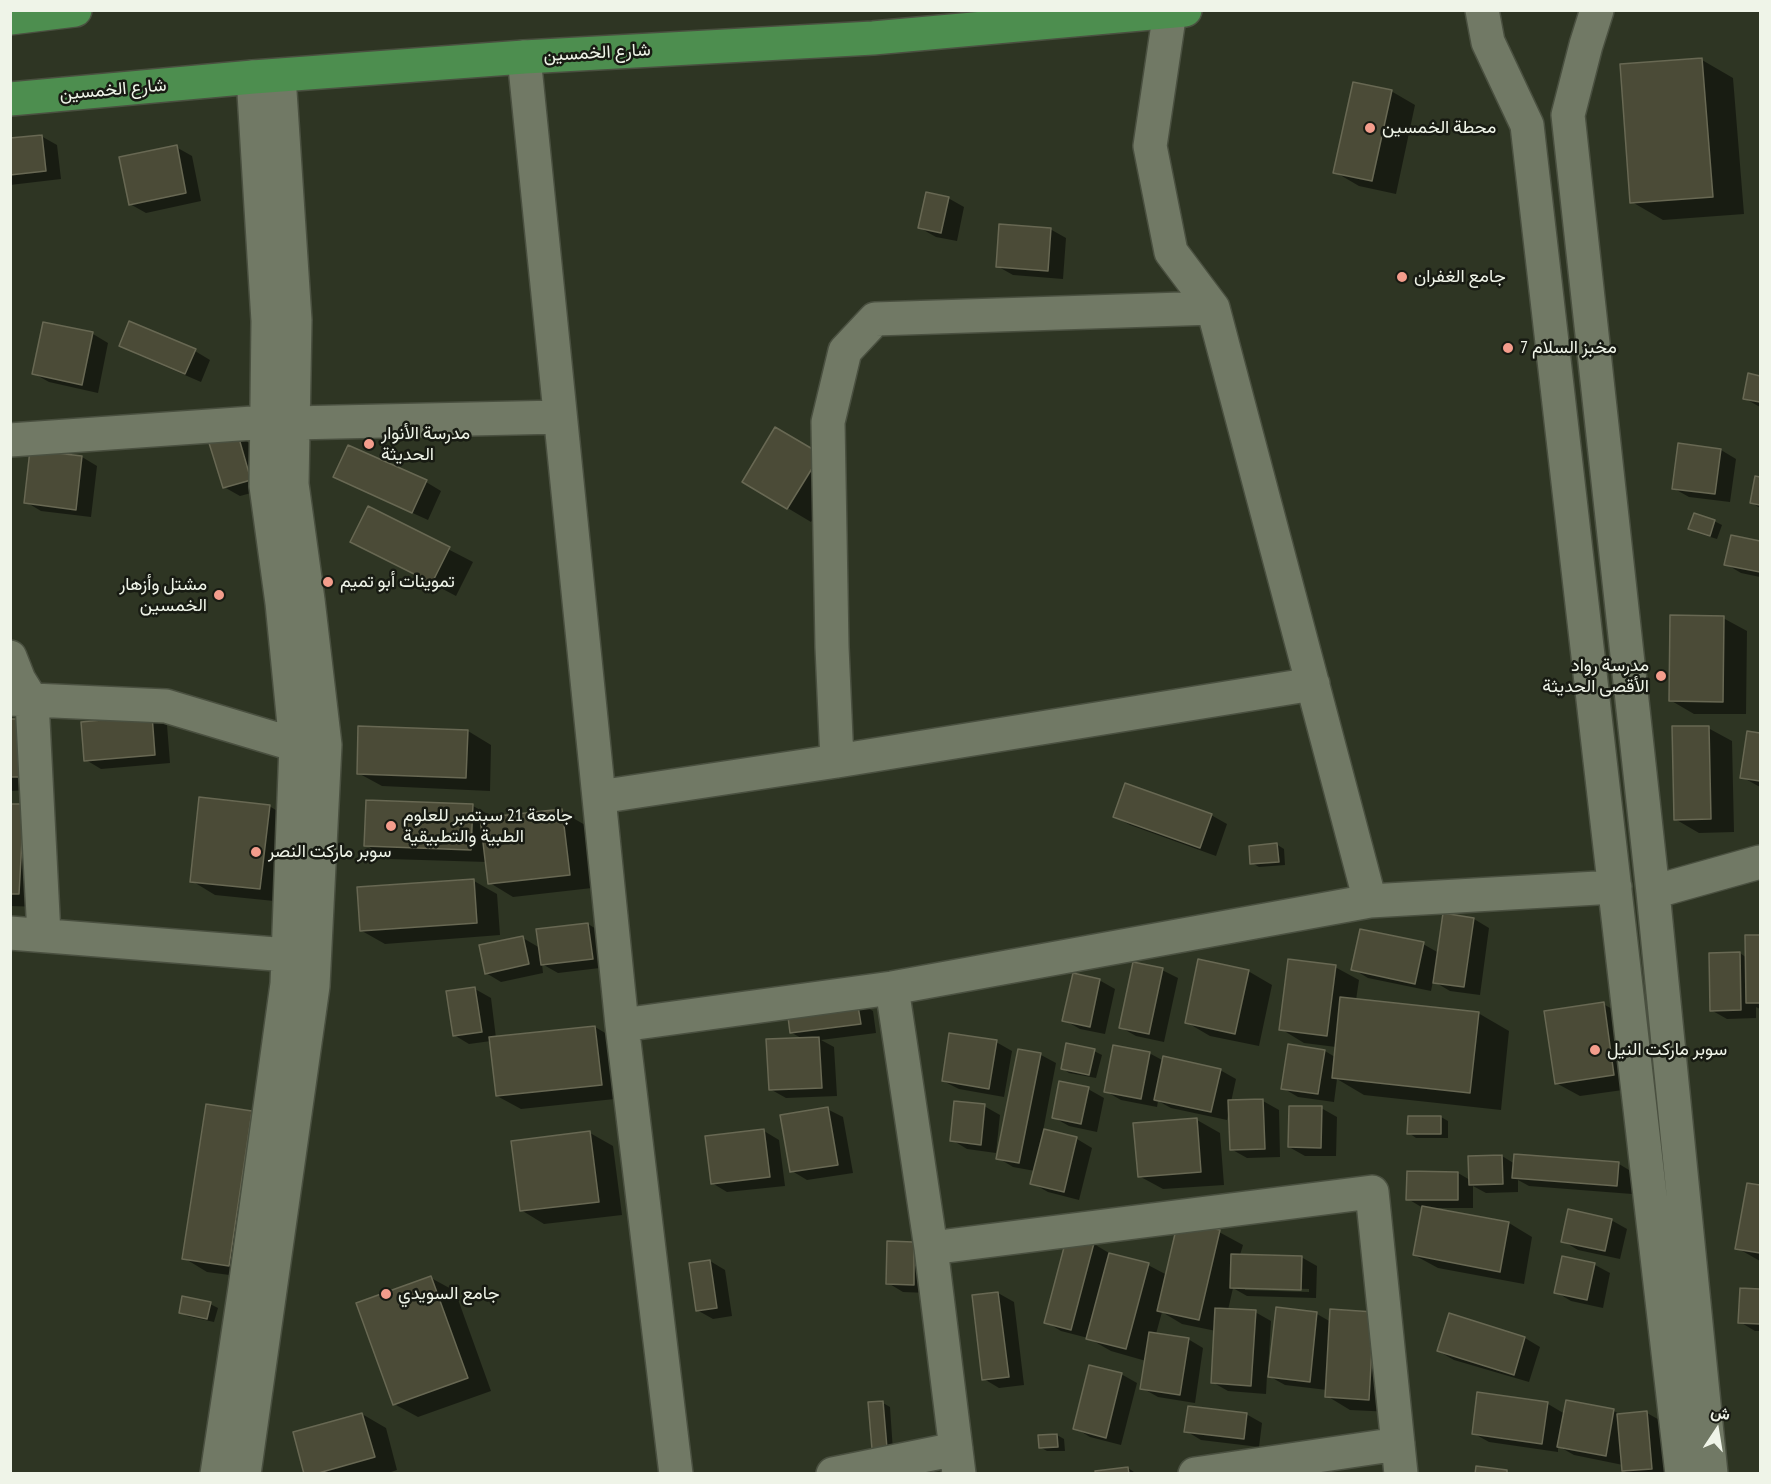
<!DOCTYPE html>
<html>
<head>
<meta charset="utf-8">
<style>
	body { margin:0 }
	#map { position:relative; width:1771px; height:1484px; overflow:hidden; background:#2e3523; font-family:"PT Sans Narrow",Vazirmatn,sans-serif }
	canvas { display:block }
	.frame { position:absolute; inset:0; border:12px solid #eff4e8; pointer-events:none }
	.north { position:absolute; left:1687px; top:1400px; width:60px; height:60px; -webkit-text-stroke:4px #181b13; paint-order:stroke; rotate:12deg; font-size:16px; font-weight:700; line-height:24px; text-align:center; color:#eff4e8 }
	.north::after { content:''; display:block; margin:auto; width:21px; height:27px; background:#eff4e8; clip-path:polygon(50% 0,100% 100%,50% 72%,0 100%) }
</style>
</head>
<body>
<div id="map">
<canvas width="1771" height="1484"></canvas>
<div class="frame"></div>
<div class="north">ش</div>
</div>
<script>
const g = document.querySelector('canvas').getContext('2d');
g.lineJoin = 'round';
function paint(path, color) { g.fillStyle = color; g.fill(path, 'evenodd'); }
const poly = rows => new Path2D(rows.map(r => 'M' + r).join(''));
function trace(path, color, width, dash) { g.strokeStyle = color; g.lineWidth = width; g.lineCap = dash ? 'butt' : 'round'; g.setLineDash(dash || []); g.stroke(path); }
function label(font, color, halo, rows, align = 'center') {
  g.font = font + ' "PT Sans Narrow",Vazirmatn,sans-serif'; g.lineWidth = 5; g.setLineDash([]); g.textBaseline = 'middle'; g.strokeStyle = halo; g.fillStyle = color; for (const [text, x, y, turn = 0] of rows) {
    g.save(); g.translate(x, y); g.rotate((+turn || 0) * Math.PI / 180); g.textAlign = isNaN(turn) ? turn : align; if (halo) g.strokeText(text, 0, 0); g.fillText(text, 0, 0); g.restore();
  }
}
paint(poly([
	[1702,60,1733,78,1744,214,1663,220,1632,202],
	[1391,91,1415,105,1396,194,1359,186,1335,172],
	[41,136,57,145,61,179,10,185,10,140],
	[176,147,192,156,201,201,146,213,130,204],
	[948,198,964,207,957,241,936,237,920,228],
	[1050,229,1066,238,1063,279,1013,275,997,266],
	[44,323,93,334,108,343,98,393,49,382,33,373],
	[121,345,195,351,210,360,201,382,136,354],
	[1749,375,1760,378,1760,407,1744,398],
	[776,429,843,469,811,522,744,482],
	[237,436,253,445,266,489,240,496,224,487],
	[1721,450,1736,459,1730,502,1689,497,1673,488],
	[82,457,97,466,91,517,41,511,26,502],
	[335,476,426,482,441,491,428,520,351,485],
	[1756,477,1760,478,1760,508,1751,502],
	[368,508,473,562,456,596,352,541],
	[1714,521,1722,525,1717,539,1697,533,1690,529],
	[1732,536,1760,542,1760,577,1741,573,1726,564],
	[1723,618,1747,631,1746,714,1694,714,1670,700],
	[151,716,167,725,170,763,101,769,86,760],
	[10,721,44,789,10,791],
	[1708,728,1732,741,1734,832,1699,833,1675,819],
	[468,731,491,745,490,791,382,786,358,773],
	[1748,733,1760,735,1760,787,1742,777],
	[10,805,23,806,42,907,10,906],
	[269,806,293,820,284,902,215,895,192,881],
	[473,806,495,818,561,811,585,825,592,888,513,897,490,883,487,862,389,859,366,845],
	[1211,815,1227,824,1216,856,1130,825,1115,817],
	[1276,844,1284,849,1285,865,1259,867,1252,863],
	[474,881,497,894,500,935,385,944,362,931],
	[1474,919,1489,928,1480,995,1450,991,1433,981,1431,991,1368,978,1353,969,1423,944,1439,953],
	[588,924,603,933,608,967,558,973,542,964,543,973,501,982,486,973,523,938,540,948],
	[1746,937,1760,937,1760,1009,1756,1007,1756,1018,1727,1019,1711,1010,1740,953,1747,958],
	[1335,967,1359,980,1356,1000,1478,1013,1509,1031,1501,1110,1364,1095,1337,1079,1334,1102,1298,1097,1283,1088,1325,1051,1335,1057,1336,1047,1304,1043,1281,1029],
	[1162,970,1178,978,1164,1042,1136,1036,1120,1027],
	[1248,971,1272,985,1259,1046,1210,1036,1186,1022],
	[1099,980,1115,989,1105,1034,1080,1029,1064,1020],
	[475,989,491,998,496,1038,595,1027,619,1041,624,1098,521,1109,497,1096,491,1041,469,1044,454,1035],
	[857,1002,873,1011,876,1033,821,1040,834,1047,837,1096,786,1098,770,1089,803,1039,792,1033],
	[1603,1004,1627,1017,1637,1088,1580,1096,1556,1083],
	[996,1042,1012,1051,1004,1097,959,1089,943,1081],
	[1094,1051,1102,1055,1096,1078,1069,1073,1062,1068],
	[1149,1053,1164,1061,1220,1070,1236,1079,1231,1102,1263,1101,1279,1110,1280,1157,1247,1158,1231,1149,1229,1110,1227,1120,1171,1108,1158,1101,1157,1107,1121,1100,1105,1091],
	[1041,1055,1056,1063,1043,1131,1077,1139,1092,1148,1079,1200,1048,1192,1032,1183,1035,1171,1013,1167,998,1158],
	[1088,1089,1104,1098,1097,1132,1069,1126,1053,1117],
	[207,1106,252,1113,275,1126,252,1278,207,1272,184,1258],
	[984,1106,1000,1115,996,1153,967,1149,952,1140],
	[1321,1108,1337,1117,1336,1156,1305,1156,1289,1147],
	[827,1109,843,1117,853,1173,807,1180,792,1171],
	[1409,1117,1441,1117,1448,1121,1448,1138,1416,1138,1409,1133],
	[1197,1120,1220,1133,1224,1185,1163,1189,1139,1176],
	[764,1131,779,1140,785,1186,727,1192,712,1183],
	[590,1133,613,1146,622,1215,544,1224,521,1210],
	[1502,1156,1515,1164,1619,1164,1634,1173,1632,1194,1529,1186,1518,1180,1518,1192,1486,1193,1473,1186,1473,1208,1435,1208,1435,1210,1509,1223,1532,1237,1524,1284,1438,1268,1414,1255,1423,1208,1408,1199,1458,1173,1470,1180],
	[1749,1185,1760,1187,1760,1261,1737,1248],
	[1611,1220,1627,1229,1620,1259,1578,1250,1563,1241],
	[1219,1232,1243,1245,1240,1255,1301,1257,1317,1266,1316,1298,1247,1296,1233,1288,1228,1310,1255,1312,1271,1321,1268,1369,1270,1369,1317,1314,1331,1322,1374,1314,1392,1412,1350,1410,1327,1396,1327,1390,1285,1385,1267,1375,1266,1394,1228,1391,1212,1382,1216,1331,1182,1324,1162,1312,1156,1334,1188,1339,1203,1348,1195,1403,1158,1397,1142,1388,1146,1361,1111,1351,1088,1338,1061,1331,1046,1322,1068,1238,1094,1244,1109,1253,1148,1265,1167,1275],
	[1245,1287,1309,1289,1309,1292,1245,1290],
	[914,1244,929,1293,903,1292,888,1283],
	[710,1261,725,1270,732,1316,713,1319,697,1310],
	[1595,1265,1610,1273,1603,1308,1571,1301,1556,1292],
	[431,1278,455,1291,491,1391,418,1417,394,1404],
	[1741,1290,1760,1290,1760,1331,1755,1331,1740,1322],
	[998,1293,1014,1302,1024,1385,999,1388,984,1379],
	[210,1304,218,1308,214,1322,187,1316,180,1312],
	[1525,1338,1540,1347,1529,1382,1454,1360,1438,1351],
	[1121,1374,1137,1383,1121,1445,1090,1437,1075,1428],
	[1478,1394,1548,1404,1565,1414,1614,1411,1621,1415,1647,1413,1663,1422,1667,1474,1629,1474,1623,1470,1623,1465,1574,1455,1558,1446,1558,1452,1489,1442,1473,1433],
	[883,1403,890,1407,893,1451,881,1452],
	[362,1414,386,1428,397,1470,385,1474,305,1474],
	[1246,1414,1262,1423,1259,1447,1201,1440,1186,1431],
	[1057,1435,1064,1439,1065,1451,1047,1451,1040,1447,1040,1436],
	[1128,1468,1137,1474,1097,1474]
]), '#0007');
const building = poly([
	[1702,58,1713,197,1630,203,1620,64,1702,58],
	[1353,82,1392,90,1372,181,1333,173,1353,82],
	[42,135,46,171,10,175,10,138,42,135],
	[177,145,186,193,129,205,119,157,177,145],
	[926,192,949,197,941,233,918,228,926,192],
	[999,224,1051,228,1048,271,996,267,999,224],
	[129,321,196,349,185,374,119,346,129,321],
	[43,322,93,332,82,385,32,374,43,322],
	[1748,373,1760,376,1760,402,1743,399,1748,373],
	[775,427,821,454,787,509,742,482,775,427],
	[238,435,251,480,223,488,209,443,238,435],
	[1678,443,1721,449,1715,494,1672,489,1678,443],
	[348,445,427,480,412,513,333,477,348,445],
	[30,450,82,456,76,510,24,503,30,450],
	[1755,476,1760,477,1760,505,1750,503,1755,476],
	[368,506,450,547,432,583,350,542,368,506],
	[1694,513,1715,520,1710,536,1688,529,1694,513],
	[1731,535,1760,541,1760,572,1724,565,1731,535],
	[1670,615,1724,616,1723,702,1669,701,1670,615],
	[152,715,155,755,84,761,81,722,152,715],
	[10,719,19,719,21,777,10,777,10,719],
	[358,726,468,730,466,778,357,774,358,726],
	[1672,726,1709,726,1711,819,1674,820,1672,726],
	[1747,731,1760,733,1760,781,1740,778,1747,731],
	[1125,783,1212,814,1200,848,1113,817,1125,783],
	[199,797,270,805,260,889,190,882,199,797],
	[366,800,473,804,471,850,364,846,366,800],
	[10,804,24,804,19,894,10,894,10,804],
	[562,809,570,875,488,884,480,818,562,809],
	[1277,843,1279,862,1250,864,1249,846,1277,843],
	[474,879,477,923,360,931,357,887,474,879],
	[1443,913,1474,918,1464,987,1433,983,1443,913],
	[588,923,593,959,541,965,536,929,588,923],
	[1360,929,1424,942,1415,984,1351,970,1360,929],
	[1745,935,1760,935,1760,1003,1746,1003,1745,935],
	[523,936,529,964,485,974,479,945,523,936],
	[1740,952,1741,1010,1710,1011,1709,953,1740,952],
	[1198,959,1249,970,1235,1034,1185,1023,1198,959],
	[1288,959,1336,965,1327,1036,1279,1030,1288,959],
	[1133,962,1163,968,1149,1034,1119,1028,1133,962],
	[1073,973,1100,979,1090,1027,1062,1021,1073,973],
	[475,987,482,1032,453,1036,446,991,475,987],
	[1340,997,1479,1012,1470,1093,1332,1078,1340,997],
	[857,1000,861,1024,790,1033,787,1009,857,1000],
	[1604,1002,1614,1075,1555,1084,1544,1011,1604,1002],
	[595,1026,602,1085,496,1096,489,1037,595,1026],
	[949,1033,997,1040,989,1089,942,1081,949,1033],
	[819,1037,822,1088,769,1090,766,1039,819,1037],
	[1066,1043,1095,1049,1089,1075,1061,1069,1066,1043],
	[1288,1044,1325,1050,1318,1094,1281,1089,1288,1044],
	[1113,1045,1150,1052,1141,1099,1104,1092,1113,1045],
	[1018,1049,1041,1053,1019,1163,996,1159,1018,1049],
	[1163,1056,1221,1069,1211,1112,1154,1100,1163,1056],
	[1059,1081,1089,1087,1081,1124,1052,1118,1059,1081],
	[1263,1099,1265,1149,1230,1150,1228,1100,1263,1099],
	[954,1101,985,1104,981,1145,950,1141,954,1101],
	[206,1104,252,1111,229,1266,182,1259,206,1104],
	[1289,1106,1322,1106,1321,1148,1288,1147,1289,1106],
	[828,1107,838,1165,790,1172,780,1115,828,1107],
	[1408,1116,1441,1116,1441,1134,1407,1134,1408,1116],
	[1197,1118,1201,1172,1138,1177,1133,1123,1197,1118],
	[764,1129,770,1177,711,1184,705,1136,764,1129],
	[1044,1129,1077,1137,1064,1192,1030,1184,1044,1129],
	[590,1131,599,1202,520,1211,511,1141,590,1131],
	[1514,1154,1619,1162,1617,1186,1512,1178,1514,1154],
	[1502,1155,1503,1184,1469,1185,1468,1156,1502,1155],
	[1407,1171,1458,1172,1458,1200,1406,1200,1407,1171],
	[1747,1183,1760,1185,1760,1253,1735,1249,1747,1183],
	[1422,1206,1509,1222,1500,1272,1413,1255,1422,1206],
	[1568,1209,1612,1219,1605,1251,1561,1242,1568,1209],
	[1178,1221,1220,1230,1199,1320,1157,1311,1178,1221],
	[1067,1236,1094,1243,1071,1330,1044,1323,1067,1236],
	[887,1241,914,1242,914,1285,886,1284,887,1241],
	[1109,1253,1149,1263,1126,1349,1086,1339,1109,1253],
	[1231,1254,1302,1256,1301,1290,1230,1288,1231,1254],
	[1562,1256,1595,1263,1587,1300,1554,1293,1562,1256],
	[710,1260,717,1308,696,1311,689,1263,710,1260],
	[431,1276,468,1378,393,1405,356,1303,431,1276],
	[1740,1288,1760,1289,1760,1324,1738,1323,1740,1288],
	[998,1292,1009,1377,982,1380,972,1295,998,1292],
	[182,1296,211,1302,207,1319,179,1313,182,1296],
	[1276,1307,1317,1312,1310,1382,1268,1377,1276,1307],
	[1215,1308,1256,1310,1251,1386,1211,1383,1215,1308],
	[1330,1309,1374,1312,1369,1400,1325,1397,1330,1309],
	[1449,1313,1525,1337,1514,1375,1437,1351,1449,1313],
	[1149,1332,1189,1338,1180,1395,1140,1389,1149,1332],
	[1089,1365,1122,1373,1106,1438,1073,1429,1089,1365],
	[1477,1392,1548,1402,1542,1444,1472,1434,1477,1392],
	[1566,1400,1614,1409,1606,1456,1557,1447,1566,1400],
	[883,1401,887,1448,872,1449,868,1402,883,1401],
	[1188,1406,1247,1413,1244,1439,1184,1432,1188,1406],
	[1647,1411,1652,1469,1622,1471,1617,1414,1647,1411],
	[362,1413,375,1457,315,1474,304,1474,293,1432,362,1413],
	[1057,1434,1058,1447,1039,1448,1038,1435,1057,1434],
	[1476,1466,1507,1470,1507,1474,1475,1474,1476,1466],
	[1128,1467,1129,1474,1096,1474,1095,1471,1128,1467]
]);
paint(building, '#4b4b37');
trace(building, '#686853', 1.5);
const minor = poly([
	[1482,10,1488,42,1527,125,1682,1474],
	[1597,10,1586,45,1568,115,1653,892,1711,1474],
	[1170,11,1150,146,1171,252,1213,308,1370,901],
	[524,57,622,1025,676,1474],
	[10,440,267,422,293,423,560,417],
	[10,657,19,680,32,701,44,935],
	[10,699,166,706,296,745],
	[837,761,1313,684],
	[599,797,837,761,832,647,828,422,845,351,875,319,1213,308],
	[1653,892,1760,862],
	[10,933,288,955],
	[892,988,931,1248,959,1474],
	[622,1025,892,988,1370,901,1615,887],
	[931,1248,1372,1192,1401,1474],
	[217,1474,245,1288,287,984,296,745,282,603,266,486,268,321,253,77],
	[244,1474,313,986,325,745,308,600,292,484,295,320,279,76],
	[833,1474,956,1449],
	[1195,1474,1398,1444]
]);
const major = poly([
	[10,18,75,10],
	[10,99,253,77,524,57,873,38,1185,10]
]);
trace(minor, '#4a5040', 36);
trace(major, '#4a5040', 36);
trace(minor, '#717965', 33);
trace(major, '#4d8e4f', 33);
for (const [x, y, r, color] of [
	[1370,128,6,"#f49d8c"],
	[1402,277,6,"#f49d8c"],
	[1508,348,6,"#f49d8c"],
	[369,444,6,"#f49d8c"],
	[328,582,6,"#f49d8c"],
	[219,595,6,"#f49d8c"],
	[1661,676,6,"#f49d8c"],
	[391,826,6,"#f49d8c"],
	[256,852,6,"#f49d8c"],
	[1595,1050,6,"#f49d8c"],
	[386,1294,6,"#f49d8c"]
]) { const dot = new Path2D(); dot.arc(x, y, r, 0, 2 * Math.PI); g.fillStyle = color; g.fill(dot); trace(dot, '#181b13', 2); }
label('18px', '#eff4e8', '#181b13', [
	["شارع الخمسين",597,53,-3],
	["شارع الخمسين",113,90,-5]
]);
label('18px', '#eff4e8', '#181b13', [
	["محطة الخمسين",1382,128],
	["جامع الغفران",1414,277],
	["مخبز السلام 7",1520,348],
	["مدرسة الأنوار",381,434],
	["الحديثة",381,455],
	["تموينات أبو تميم",340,582],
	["مشتل وأزهار",207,585,"right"],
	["الخمسين",207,606,"right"],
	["مدرسة رواد",1649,666,"right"],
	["الأقصى الحديثة",1649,687,"right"],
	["جامعة 21 سبتمبر للعلوم",403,816],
	["الطبية والتطبيقية",403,837],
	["سوبر ماركت النصر",268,852],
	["سوبر ماركت النيل",1607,1050],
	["جامع السويدي",398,1294]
], 'left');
</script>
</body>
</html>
